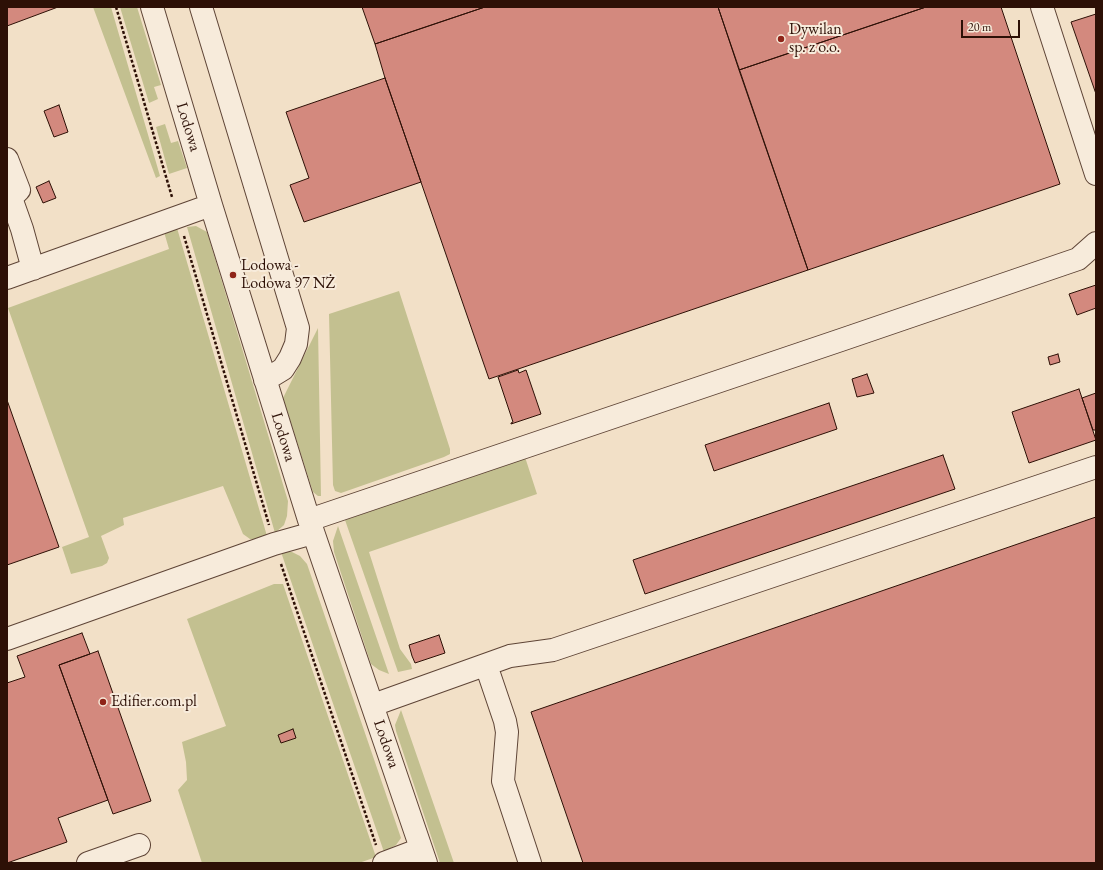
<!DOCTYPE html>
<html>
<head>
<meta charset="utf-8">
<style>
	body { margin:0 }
	#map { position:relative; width:1103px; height:870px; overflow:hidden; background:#f2e0c7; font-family:"EB Garamond",serif }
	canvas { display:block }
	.frame { position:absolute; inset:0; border:8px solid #2d1006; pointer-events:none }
	.scale { position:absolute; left:961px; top:20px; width:59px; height:18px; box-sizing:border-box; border:2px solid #2d1006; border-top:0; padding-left:5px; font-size:12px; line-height:14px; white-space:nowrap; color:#2d1006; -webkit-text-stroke:3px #f7ebdb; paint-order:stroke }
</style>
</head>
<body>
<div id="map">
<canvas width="1103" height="870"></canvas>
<div class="frame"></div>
<div class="scale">20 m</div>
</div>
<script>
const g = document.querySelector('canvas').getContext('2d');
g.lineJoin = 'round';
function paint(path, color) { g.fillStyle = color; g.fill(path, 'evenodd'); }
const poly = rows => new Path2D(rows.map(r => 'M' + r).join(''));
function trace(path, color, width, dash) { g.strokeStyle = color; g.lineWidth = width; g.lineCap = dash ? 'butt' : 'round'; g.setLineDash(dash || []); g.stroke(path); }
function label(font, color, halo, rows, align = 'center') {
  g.font = font + ' "EB Garamond",serif'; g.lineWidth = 4; g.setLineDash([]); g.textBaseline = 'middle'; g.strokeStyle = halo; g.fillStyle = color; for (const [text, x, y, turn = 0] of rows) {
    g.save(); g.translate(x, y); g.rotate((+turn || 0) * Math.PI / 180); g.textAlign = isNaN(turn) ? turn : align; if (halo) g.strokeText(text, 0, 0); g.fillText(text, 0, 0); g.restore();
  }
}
paint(poly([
	[93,7,111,7,160,176,156,178],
	[120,7,137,7,161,85,154,87,158,99,149,103],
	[165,124,171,143,178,141,187,168,169,174,156,127],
	[196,226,207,232,288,501,287,516,284,525,275,533,187,227],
	[177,228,267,536,259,539,250,539,243,534,223,486,123,518,124,525,101,536,109,558,107,563,102,566,71,574,62,547,89,537,8,308,169,249,164,232],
	[399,291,450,449,450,454,444,457,341,493,335,491,333,485,329,314],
	[318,328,321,496,318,496,313,492,283,398],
	[525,457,537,494,369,552,400,649,411,664,412,669,398,672,345,520],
	[338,526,389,674,379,670,371,664,334,552,333,541],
	[281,552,292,552,300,556,307,564,401,838,396,845,384,852],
	[274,584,283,584,376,857,359,863,202,863,178,790,187,780,186,762,182,742,226,726,187,619],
	[401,710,454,863,440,863,396,731,395,725]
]), '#c3c090');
const building = poly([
	[7,7,58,7,7,26,7,7],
	[362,7,485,7,375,44,362,7],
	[485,7,718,7,808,270,489,379,385,78,375,44,485,7],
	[718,7,926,7,739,70,718,7],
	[926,7,1001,7,1060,184,808,270,739,70,926,7],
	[1096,14,1096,94,1071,22,1096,14],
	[385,78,421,182,304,222,290,185,309,178,286,112,385,78],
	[59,105,68,132,54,137,44,111,59,105],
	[49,181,56,198,43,203,36,187,49,181],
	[1096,285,1096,308,1077,315,1069,294,1096,285],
	[1058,354,1060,362,1050,365,1048,357,1058,354],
	[518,370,519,373,526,370,541,414,511,424,511,423,513,422,498,377,518,370],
	[867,374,874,393,857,397,852,379,867,374],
	[1079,389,1096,440,1029,463,1012,412,1079,389],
	[1096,393,1096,430,1093,430,1082,398,1096,393],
	[7,400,59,547,7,565,7,400],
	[829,403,837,429,714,471,705,445,829,403],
	[943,455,955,489,645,594,633,560,943,455],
	[1096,517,1096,863,583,863,531,712,1096,517],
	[82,633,90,654,59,665,108,800,58,818,67,842,7,863,7,683,25,677,17,656,82,633],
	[439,635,445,653,415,663,412,656,409,645,439,635],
	[98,651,151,801,113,814,59,665,98,651],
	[293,729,296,738,281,743,278,735,293,729]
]);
paint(building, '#d3897e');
trace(building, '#2d1006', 1);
const minor = poly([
	[152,7,211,205,309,520,426,863],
	[201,7,298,328,296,344,290,358,283,369,265,380],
	[1042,7,1096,174],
	[7,159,19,190,11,198,22,229,33,269],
	[7,278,211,205],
	[309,520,841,340,1078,259,1096,243],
	[7,639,274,544,313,533],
	[486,665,505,721,507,732,503,781,530,863],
	[373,705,510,656,553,650,1096,467],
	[88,863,139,845],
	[384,863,421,849]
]);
trace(minor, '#5e4436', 24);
trace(poly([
	[116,7,172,197],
	[184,236,269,525],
	[281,564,376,845]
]), '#2d1006', 2.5, [3, 2]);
trace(minor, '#f7ebdb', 22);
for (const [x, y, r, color] of [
	[781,39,4,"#8f2418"],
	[233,275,4,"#8f2418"],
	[103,702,4,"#8f2418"]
]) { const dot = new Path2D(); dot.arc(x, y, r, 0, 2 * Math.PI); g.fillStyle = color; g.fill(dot); trace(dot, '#f7ebdb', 1.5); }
label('16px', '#2d1006', '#f7ebdb', [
	["Dywilan",789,30],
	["sp. z o.o.",789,48],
	["Lodowa -",241,266],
	["Lodowa 97 NŻ",241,284],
	["Edifier.com.pl",111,702]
], 'left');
label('16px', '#2d1006', '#f7ebdb', [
	["Lodowa",188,127,73],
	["Lodowa",283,437,73],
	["Lodowa",386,744,71]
]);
</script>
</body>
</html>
